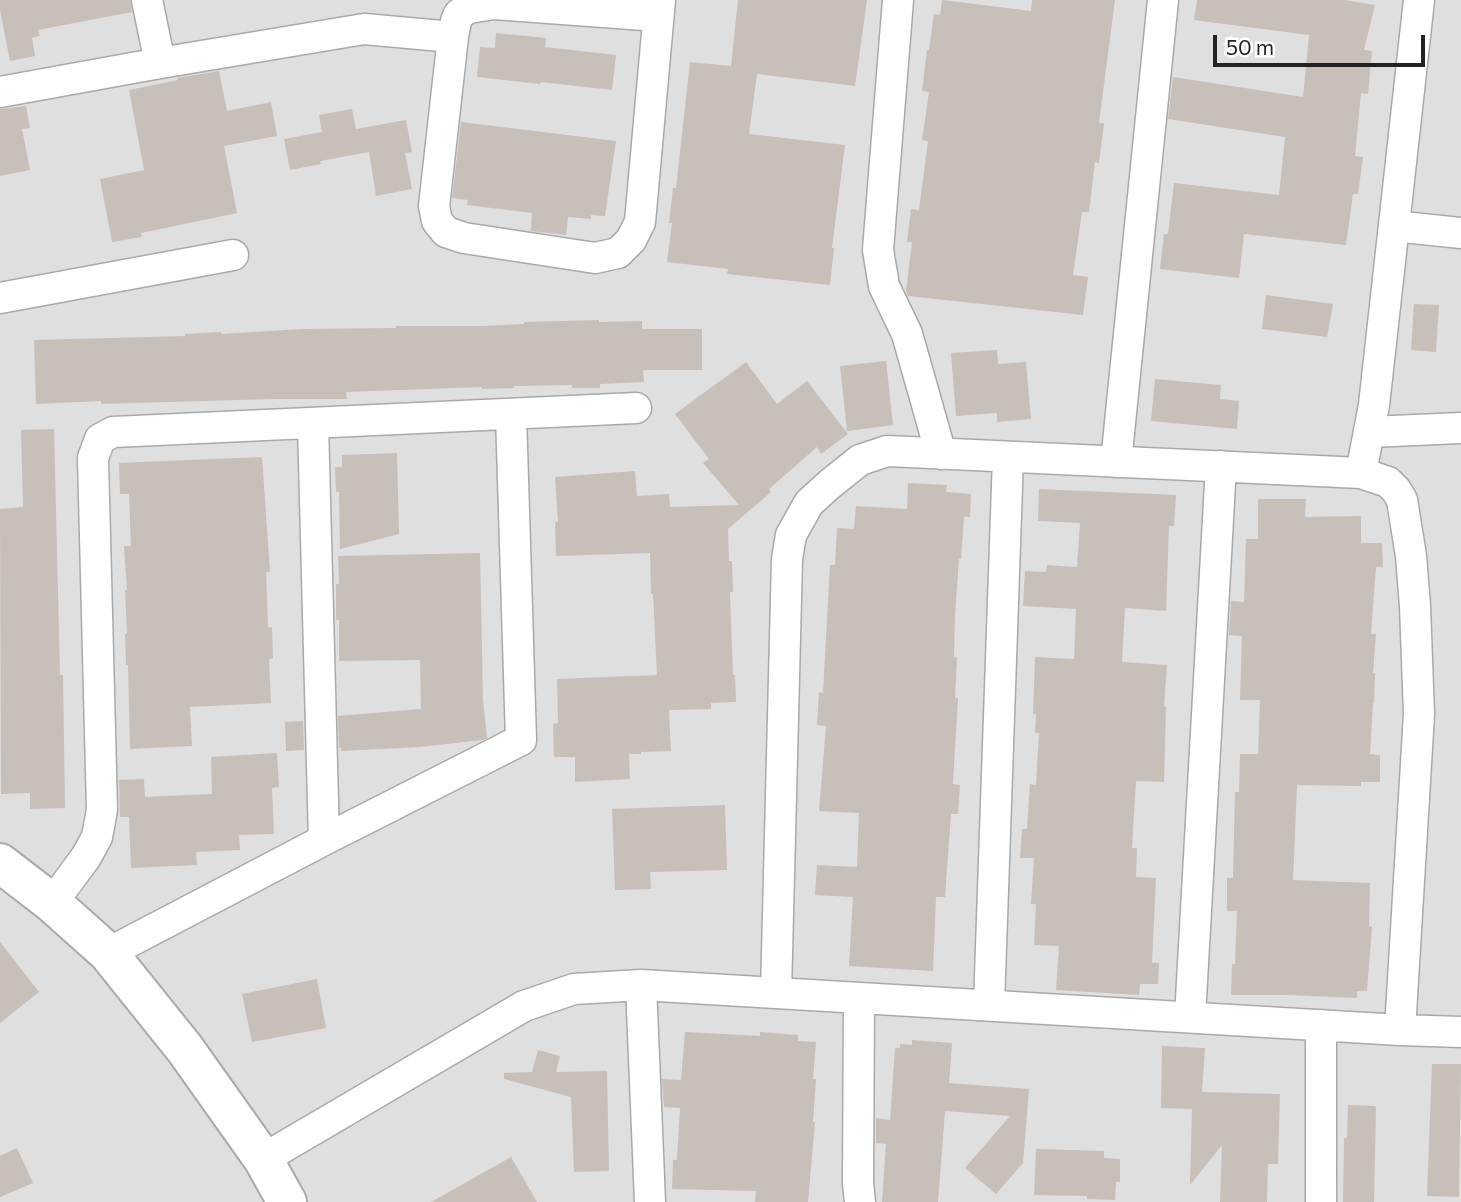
<!DOCTYPE html>
<html>
<head>
<meta charset="utf-8">
<style>
	body { margin:0 }
	#map { position:relative; width:1461px; height:1202px; overflow:hidden; background:#f2efe9; font-family:Commissioner,sans-serif }
	canvas { display:block }
	.scale { position:absolute; left:1213px; top:35px; width:212px; height:32px; box-sizing:border-box; border:4px solid #222; border-top:0; padding-left:9px; font-size:21px; line-height:24px; white-space:nowrap; color:#222; -webkit-text-stroke:5px #fff; paint-order:stroke }
</style>
</head>
<body>
<div id="map">
<canvas width="1461" height="1202"></canvas>
<div class="scale">50 m</div>
</div>
<script>
const g = document.querySelector('canvas').getContext('2d');
g.lineJoin = 'round';
function paint(path, color) { g.fillStyle = color; g.fill(path, 'evenodd'); }
const poly = rows => new Path2D(rows.map(r => 'M' + r).join(''));
function trace(path, color, width, dash) { g.strokeStyle = color; g.lineWidth = width; g.lineCap = dash ? 'butt' : 'round'; g.setLineDash(dash || []); g.stroke(path); }
paint(poly([
	[0,0,1461,0,1461,1202,0,1202]
]), '#e0dfdf');
paint(poly([
	[0,0,130,0,132,12,38,30,40,36,32,38,35,56,10,61,0,10],
	[738,0,867,0,855,86,757,74,749,134,845,145,832,248,834,248,830,285,727,274,728,269,667,262,672,223,669,223,673,188,676,188,690,62,731,66],
	[942,0,1031,11,1032,0,1115,0,1099,123,1104,123,1099,163,1095,162,1089,212,1082,212,1073,275,1088,277,1083,315,908,296,906,291,912,242,907,242,911,209,919,210,928,141,922,140,929,92,922,91,927,50,929,50,934,14,940,15],
	[1197,0,1345,0,1375,5,1364,50,1372,51,1368,94,1361,93,1355,156,1363,157,1358,194,1353,194,1346,245,1244,234,1239,278,1160,269,1164,234,1168,234,1174,183,1279,195,1285,137,1168,119,1173,77,1303,97,1309,35,1194,20],
	[496,33,546,38,545,47,616,55,612,90,541,82,540,84,477,77,480,47,495,48],
	[219,71,227,111,271,102,277,136,224,146,237,213,141,233,142,237,112,242,100,179,144,170,129,90,178,80,177,78],
	[26,106,30,128,22,129,30,170,0,176,0,109],
	[352,109,356,129,406,120,412,152,405,153,412,189,376,196,369,152,320,161,321,164,290,170,284,139,322,132,319,115],
	[461,122,616,141,605,216,591,215,591,219,568,217,566,235,531,231,532,213,467,205,468,200,452,198],
	[1266,295,1333,304,1327,337,1262,329],
	[1414,304,1439,305,1436,352,1411,350],
	[599,320,599,322,642,321,642,329,702,329,702,370,643,370,644,382,600,384,600,388,572,388,572,385,514,386,514,388,482,389,482,387,346,392,347,399,273,399,101,404,101,401,36,404,34,340,185,336,185,334,221,332,221,334,303,329,396,328,396,326,481,326,524,324,524,322],
	[997,350,998,364,1026,362,1031,419,997,422,997,413,956,416,951,353],
	[886,361,893,425,847,431,840,366],
	[746,362,777,404,807,381,848,434,821,454,817,447,769,489,771,492,728,529,729,561,732,561,733,592,730,592,733,675,735,675,736,702,711,703,711,709,669,710,671,751,641,752,641,754,629,754,630,779,575,782,575,757,554,757,553,724,558,723,557,679,657,675,653,594,651,594,650,553,556,556,555,522,558,522,555,477,635,471,637,496,669,494,670,507,739,505,703,463,709,459,675,414],
	[1155,379,1221,385,1220,399,1239,401,1237,429,1151,421],
	[54,429,60,675,63,675,65,808,30,809,30,793,1,794,0,509,23,507,21,430],
	[397,453,399,534,340,549,339,492,336,492,335,467,342,467,342,455],
	[262,457,270,572,266,572,268,627,272,627,273,658,269,659,271,703,190,707,192,746,130,749,128,665,126,665,125,634,127,634,125,590,127,590,124,546,131,546,129,494,120,494,119,463],
	[908,483,947,485,946,492,971,494,970,517,964,517,961,559,959,559,955,615,954,657,957,658,955,698,958,698,953,784,960,785,958,814,951,814,945,897,936,897,933,971,849,966,853,897,815,895,817,865,857,867,859,813,819,811,826,726,817,725,819,692,823,693,830,565,835,565,837,528,854,529,856,506,907,509],
	[1039,489,1176,495,1174,526,1169,526,1166,611,1125,608,1122,662,1167,665,1164,707,1166,707,1164,782,1136,781,1132,848,1137,848,1136,877,1156,878,1152,963,1159,963,1158,984,1140,984,1139,995,1056,990,1059,946,1034,945,1036,904,1031,904,1034,858,1020,858,1022,829,1027,829,1030,784,1036,785,1039,733,1035,733,1036,714,1033,714,1035,657,1074,659,1076,609,1023,606,1025,571,1046,572,1047,565,1077,567,1080,523,1038,521],
	[1258,499,1306,499,1305,517,1361,516,1361,543,1382,543,1383,567,1376,567,1371,634,1376,634,1373,673,1375,673,1374,703,1373,703,1370,754,1380,755,1380,782,1361,782,1361,786,1297,785,1293,880,1370,883,1369,926,1372,927,1367,991,1357,991,1357,998,1289,995,1231,995,1232,964,1235,964,1237,911,1227,911,1227,878,1233,878,1235,792,1239,792,1240,754,1258,754,1260,700,1240,700,1242,636,1229,635,1231,601,1244,602,1246,539,1258,539],
	[480,553,483,700,487,738,482,740,420,747,341,751,341,748,339,748,338,716,421,709,420,660,339,661,339,620,336,620,336,584,339,584,338,556],
	[303,721,304,750,286,751,285,722],
	[277,753,279,787,272,788,274,834,239,835,240,850,196,852,197,865,131,868,129,817,120,817,119,780,144,779,145,797,212,794,211,757],
	[725,805,727,870,650,872,651,889,615,890,612,809],
	[0,942,39,992,0,1023],
	[317,979,326,1028,252,1042,242,994],
	[685,1032,760,1036,760,1032,798,1035,798,1041,816,1042,813,1079,816,1079,813,1122,815,1122,808,1202,755,1202,756,1191,672,1189,673,1160,677,1160,680,1108,664,1107,662,1079,681,1080],
	[912,1040,952,1043,949,1083,1029,1089,1023,1163,996,1194,965,1168,1010,1116,945,1111,938,1202,882,1202,886,1144,876,1143,876,1118,890,1120,895,1048,900,1048,900,1044,912,1045],
	[1162,1046,1205,1048,1202,1092,1280,1094,1278,1164,1268,1164,1267,1202,1220,1202,1222,1145,1190,1185,1192,1109,1161,1108],
	[538,1050,560,1056,556,1072,607,1071,609,1171,574,1172,571,1097,504,1079,504,1073,532,1072],
	[1432,1064,1461,1064,1459,1197,1427,1196],
	[1348,1105,1375,1106,1376,1108,1374,1202,1343,1202,1344,1138,1347,1138],
	[17,1148,33,1183,0,1197,0,1156],
	[1036,1149,1104,1151,1104,1158,1120,1159,1120,1182,1116,1182,1115,1200,1087,1199,1087,1196,1034,1195],
	[511,1157,537,1202,431,1202]
]), '#c7bfb8');
const minor = poly([
	[147,0,160,63],
	[898,0,878,250,884,286,907,334,941,454],
	[658,16,494,4,469,8,459,14,456,21,453,37,434,206,437,221,446,232,464,238,595,258,618,253,631,240,640,222,660,0],
	[0,92,160,63,364,29,453,37],
	[1394,226,1461,233],
	[0,298,233,255],
	[313,424,324,840],
	[1370,432,1461,428],
	[1116,462,1163,0],
	[1361,473,1374,405,1419,0],
	[52,903,86,857,97,837,102,810,93,458,100,439,113,432,636,408],
	[108,953,324,840,521,740,511,414],
	[641,985,650,1202],
	[776,993,787,559,791,535,809,503,830,484,860,460,887,451,1361,473,1388,482,1396,490,1402,500,1411,556,1415,606,1419,714,1400,1030],
	[859,998,858,1183,860,1202],
	[989,1005,1008,457],
	[1190,1017,1221,466],
	[1321,1025,1321,1202],
	[263,1159,524,1006,574,989,641,985,1400,1030,1461,1032]
]);
const tertiary = poly([
	[0,863,52,903,108,953,185,1049,263,1159,287,1202]
]);
trace(minor, '#a9a9a9', 33);
trace(tertiary, '#a9a9a9', 42);
trace(minor, '#fff', 30);
trace(tertiary, '#fff', 38);
</script>
</body>
</html>
